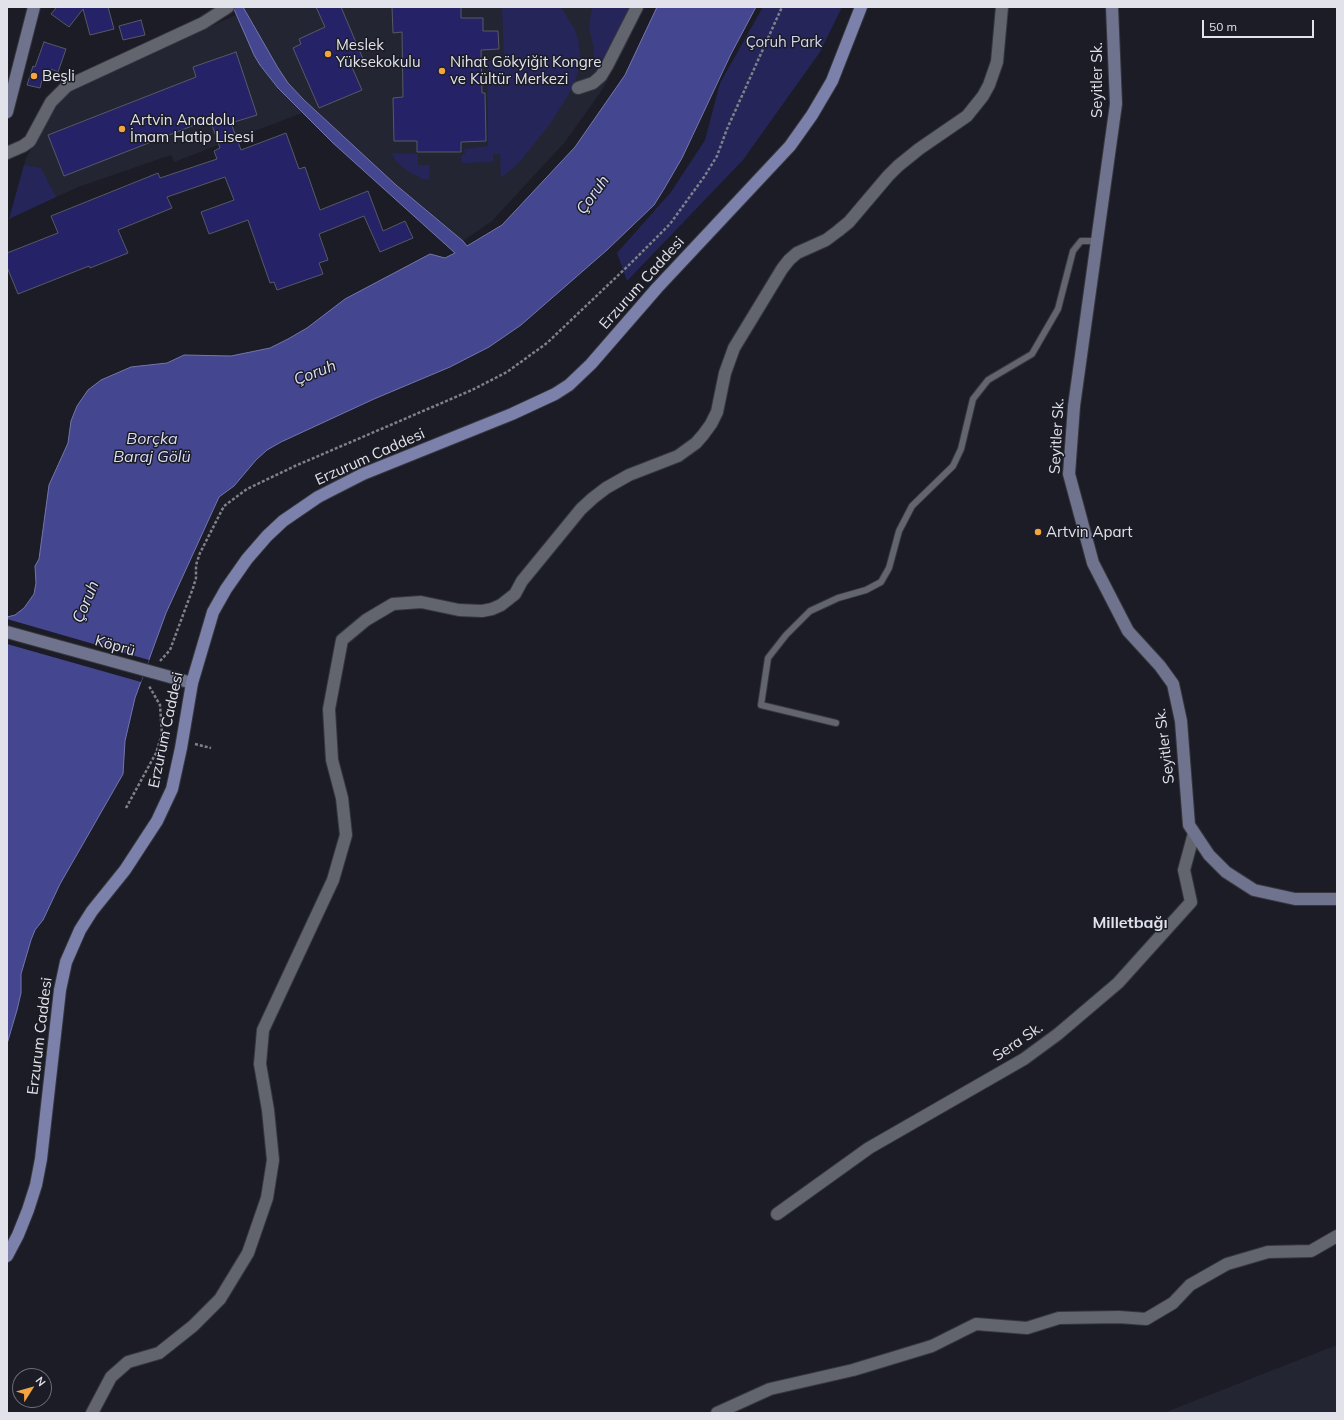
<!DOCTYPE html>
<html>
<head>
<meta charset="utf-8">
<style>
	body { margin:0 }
	#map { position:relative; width:1344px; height:1420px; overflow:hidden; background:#1b1c25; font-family:Mulish,sans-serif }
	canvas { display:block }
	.frame { position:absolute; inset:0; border:8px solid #e2e3ea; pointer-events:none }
	.north { position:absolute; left:12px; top:1368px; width:40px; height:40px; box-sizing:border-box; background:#1b1c25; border:1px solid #6b6c74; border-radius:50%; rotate:53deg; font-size:11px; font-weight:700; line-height:16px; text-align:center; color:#e2e3ea }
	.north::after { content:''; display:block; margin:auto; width:14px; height:18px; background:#f3a542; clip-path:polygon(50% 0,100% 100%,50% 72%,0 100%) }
	.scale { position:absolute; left:1202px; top:20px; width:112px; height:18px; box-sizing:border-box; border:2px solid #e2e3ea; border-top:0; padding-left:5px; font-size:12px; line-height:14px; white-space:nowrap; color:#e2e3ea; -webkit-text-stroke:3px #1b1c25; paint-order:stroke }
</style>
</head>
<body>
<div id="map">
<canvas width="1344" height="1420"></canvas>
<div class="frame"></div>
<div class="north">N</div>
<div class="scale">50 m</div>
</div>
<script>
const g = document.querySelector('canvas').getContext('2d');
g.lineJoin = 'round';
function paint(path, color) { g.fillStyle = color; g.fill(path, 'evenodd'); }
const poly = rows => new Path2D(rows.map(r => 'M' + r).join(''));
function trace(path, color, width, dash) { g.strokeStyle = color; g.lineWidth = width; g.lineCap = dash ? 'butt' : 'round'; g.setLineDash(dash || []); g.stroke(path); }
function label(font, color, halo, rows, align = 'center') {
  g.font = font + ' Mulish,sans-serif'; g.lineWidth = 3; g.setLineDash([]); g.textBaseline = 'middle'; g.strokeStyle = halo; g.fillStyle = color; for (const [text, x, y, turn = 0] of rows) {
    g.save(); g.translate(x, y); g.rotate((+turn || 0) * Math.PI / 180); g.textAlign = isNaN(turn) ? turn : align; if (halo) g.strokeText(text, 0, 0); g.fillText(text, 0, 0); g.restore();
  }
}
paint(poly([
	[243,7,645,7,625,48,602,90,565,142,492,221,463,241,396,185,304,100,288,83,278,68],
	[236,15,249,44,260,65,278,88,302,113,174,162,171,155,78,187,9,219,26,158,56,104,71,89],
	[1337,1345,1337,1413,1126,1413,1166,1412]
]), '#232533');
paint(poly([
	[502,7,561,7,575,30,578,40,581,60,576,78,570,92,550,124,521,160,513,168,501,178,500,154,493,154,493,162,462,163,461,155,465,154,464,149,488,146,487,61,504,60],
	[592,7,630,7,611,47,598,66,593,71,594,63,594,49,589,27],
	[763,7,842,7,820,52,743,160,627,281,617,253,671,192,705,140,720,83],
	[392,153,418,154,418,165,429,165,430,180,422,179,406,170,395,160],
	[24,165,41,168,56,197,9,219]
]), '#252559');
const water = poly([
	[233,7,243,7,278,68,288,83,304,100,396,185,463,241,467,246,502,225,575,147,625,75,657,7,756,7,731,54,682,158,664,189,654,205,607,250,521,325,489,347,450,367,374,399,281,442,267,450,256,460,234,486,219,497,166,613,135,698,125,741,123,774,60,884,43,920,35,930,31,940,21,974,21,993,17,1010,7,1044,7,617,15,615,24,608,34,594,36,583,35,566,39,559,49,485,68,443,71,421,77,406,88,390,101,380,131,367,167,363,184,355,231,356,270,348,288,339,307,328,345,299,430,254,445,258,455,253,333,143,278,88,260,65,254,55,233,7]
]);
paint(water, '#444790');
trace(water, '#7376ab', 1);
paint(poly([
	[7,619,149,660,141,682,7,644]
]), '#1b1c25');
const building = poly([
	[57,7,108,7,114,29,90,35,83,9,69,27,51,14,57,7],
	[316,7,341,7,363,59,351,65,362,90,319,108,293,48,301,44,299,39,325,27,316,7],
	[392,7,461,7,461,18,483,18,483,31,498,31,499,49,481,50,482,93,485,93,486,141,461,142,461,152,417,152,417,141,394,141,393,98,403,97,402,32,393,33,392,7],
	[141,20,145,35,123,40,119,26,141,20],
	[44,42,66,49,58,72,51,69,49,78,42,80,40,88,27,85,33,66,35,67,44,42],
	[236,52,257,115,231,123,241,150,286,133,299,169,305,167,320,210,368,191,383,231,405,221,413,238,380,252,364,216,319,234,328,260,319,263,323,274,277,290,274,282,270,283,248,220,209,234,201,212,234,200,225,177,167,197,172,208,118,230,128,253,90,268,89,266,18,294,7,267,7,253,58,233,51,216,158,173,160,178,217,159,214,151,220,148,210,119,64,176,48,135,196,77,193,67,236,52]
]);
paint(building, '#252268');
trace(building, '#575963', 1);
const lane = poly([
	[836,723,761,705,768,658,786,635,810,611,838,598,866,590,881,582,889,568,899,531,912,506,953,466,961,449,973,399,988,380,1032,354,1058,309,1073,251,1081,241,1097,241]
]);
const street = poly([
	[578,88,593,83,601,76,607,66,637,7],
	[7,153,23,146,30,141,51,102,67,86,203,23,228,7],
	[777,1214,869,1148,1024,1059,1058,1034,1118,983,1191,902,1184,870,1194,833],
	[92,1413,111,1377,128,1362,159,1353,193,1326,220,1299,248,1253,267,1198,273,1160,268,1110,260,1064,263,1030,333,880,346,835,342,798,332,760,329,709,342,640,366,620,393,604,421,602,459,610,482,611,492,609,501,605,515,594,522,581,581,509,593,498,606,488,629,475,678,456,696,443,703,435,711,424,717,412,725,373,734,348,782,269,789,260,797,253,826,240,838,231,849,222,888,176,898,166,919,149,967,116,983,96,989,85,997,62,1002,7],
	[717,1413,770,1389,853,1370,932,1346,976,1324,1027,1328,1059,1318,1119,1317,1146,1319,1173,1303,1190,1285,1227,1264,1268,1252,1311,1251,1337,1236]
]);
const secondary = poly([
	[1112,7,1116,104,1074,406,1069,474,1093,563,1128,631,1160,666,1173,684,1181,721,1189,825,1209,855,1226,872,1254,890,1295,899,1337,899],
	[7,112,34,7],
	[7,632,192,683]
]);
const primary = poly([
	[7,1256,18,1235,28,1210,36,1185,41,1159,60,990,66,962,80,930,92,911,125,870,157,821,172,789,181,748,192,683,213,612,226,589,247,559,267,536,283,521,318,497,363,474,512,414,555,394,569,385,591,364,657,288,790,146,812,115,832,81,861,7]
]);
trace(lane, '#36373e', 8);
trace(street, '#36373e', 14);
trace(secondary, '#36373e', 14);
trace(primary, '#36373e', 14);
trace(poly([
	[160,661,170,650,193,588,196,578,196,565,200,553,224,506,247,489,295,466,472,390,507,372,547,343,630,264,670,224,704,177,717,156,727,129,782,7],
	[162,734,171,737],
	[195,744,211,748],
	[126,808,156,753,162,734,160,705,149,686]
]), '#7f8088', 2.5, [3, 2]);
trace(lane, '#62646e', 6);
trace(street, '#62646e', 12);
trace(secondary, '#6f738d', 12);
trace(primary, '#7c81ac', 12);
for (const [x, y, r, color] of [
	[328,54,4,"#f3a542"],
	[442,71,4,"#f3a542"],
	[34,76,4,"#f3a542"],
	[122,129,4,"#f3a542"],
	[1038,532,4,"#f3a542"]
]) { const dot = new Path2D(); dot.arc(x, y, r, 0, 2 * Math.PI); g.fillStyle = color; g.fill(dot); trace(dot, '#1b1c25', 1.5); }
label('15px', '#d3d6ec', '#1b1c25', [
	["Çoruh Park",784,42]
]);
label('15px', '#e2e3ea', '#1b1c25', [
	["Meslek",336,45],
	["Yüksekokulu",336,62],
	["Nihat Gökyiğit Kongre",450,62],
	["ve Kültür Merkezi",450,79],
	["Beşli",42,76],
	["Artvin Anadolu",130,120],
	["İmam Hatip Lisesi",130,137],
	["Artvin Apart",1046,532]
], 'left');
label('15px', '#e2e3ea', '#1b1c25', [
	["Seyitler Sk.",1097,80,-90],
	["Erzurum Caddesi",642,283,-48],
	["Seyitler Sk.",1057,436,-87],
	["Erzurum Caddesi",370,457,-24],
	["Köprü",115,646,16],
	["Erzurum Caddesi",166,730,-78],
	["Seyitler Sk.",1165,746,-97],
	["Erzurum Caddesi",40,1036,-83],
	["Sera Sk.",1018,1042,-34]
]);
label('italic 16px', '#dbdef4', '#1b1c25', [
	["Çoruh",593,195,-54],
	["Çoruh",315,373,-21],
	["Borçka",152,439],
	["Baraj Gölü",152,457],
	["Çoruh",86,602,-67]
]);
label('bold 16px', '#dfe1ed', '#1b1c25', [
	["Milletbağı",1130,923]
]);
</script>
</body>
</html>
